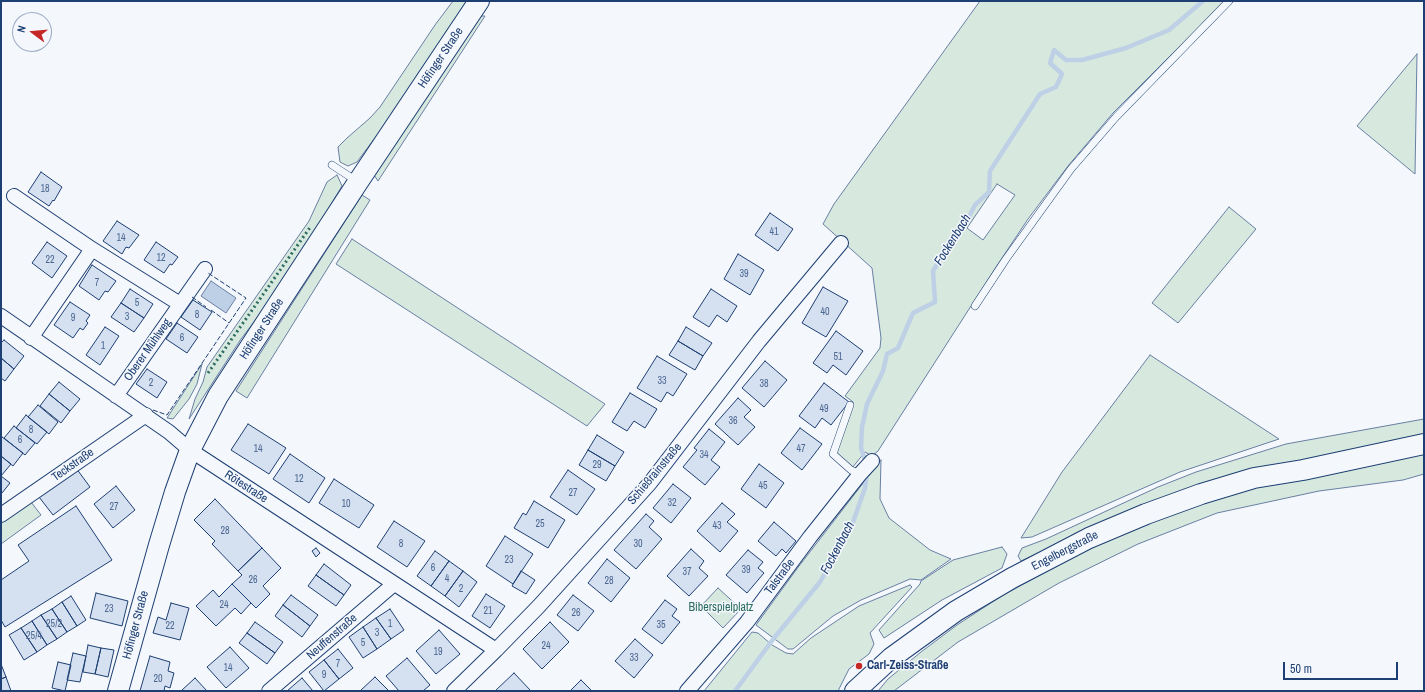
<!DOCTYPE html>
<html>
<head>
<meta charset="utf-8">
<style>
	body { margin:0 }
	#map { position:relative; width:1425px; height:692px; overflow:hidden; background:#f4f7fb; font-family:"Archivo Narrow",sans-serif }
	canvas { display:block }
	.frame { position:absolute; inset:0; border:2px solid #1d3f73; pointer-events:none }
	.north { position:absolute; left:12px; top:12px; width:40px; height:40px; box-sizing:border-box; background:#f4f7fb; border:1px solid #9eadc5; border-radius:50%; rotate:286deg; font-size:11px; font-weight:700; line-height:16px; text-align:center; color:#1d3f73 }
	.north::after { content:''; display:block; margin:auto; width:14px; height:18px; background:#c62828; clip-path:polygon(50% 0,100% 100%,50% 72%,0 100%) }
	.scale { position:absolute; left:1283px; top:662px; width:115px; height:18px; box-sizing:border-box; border:2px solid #1d3f73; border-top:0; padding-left:5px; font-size:12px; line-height:14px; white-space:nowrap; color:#1d3f73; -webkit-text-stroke:3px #f4f7fb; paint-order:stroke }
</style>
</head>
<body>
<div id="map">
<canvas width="1425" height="692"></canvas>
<div class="frame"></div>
<div class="north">N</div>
<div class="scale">50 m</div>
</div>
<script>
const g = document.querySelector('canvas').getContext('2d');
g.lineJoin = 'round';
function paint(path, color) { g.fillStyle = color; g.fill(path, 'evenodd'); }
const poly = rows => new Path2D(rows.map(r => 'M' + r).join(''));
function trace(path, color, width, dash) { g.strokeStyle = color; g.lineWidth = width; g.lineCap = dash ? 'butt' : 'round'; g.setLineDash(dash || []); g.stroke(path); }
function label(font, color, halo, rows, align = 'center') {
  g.font = font + ' "Archivo Narrow",sans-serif'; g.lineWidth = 3; g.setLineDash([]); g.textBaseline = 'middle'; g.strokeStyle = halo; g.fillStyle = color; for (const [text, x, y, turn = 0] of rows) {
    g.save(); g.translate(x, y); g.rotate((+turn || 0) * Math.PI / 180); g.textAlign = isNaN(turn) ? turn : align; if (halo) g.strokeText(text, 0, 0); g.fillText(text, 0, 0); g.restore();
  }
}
const green = poly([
	[453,1,470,1,398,107,357,162,348,166,340,162,338,147,347,138,370,118,380,107,435,25,453,1],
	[980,1,1225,1,1113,113,1068,166,1028,219,996,267,878,451,872,456,865,452,852,468,834,453,853,402,845,396,880,348,881,338,872,268,823,224,834,204,980,1],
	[997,184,1015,195,983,240,967,228,997,184],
	[478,16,485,16,378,181,374,175,478,16],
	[1417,54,1415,174,1357,126,1417,54],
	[337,175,342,186,282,285,241,339,189,419,195,399,203,382,207,367,309,221,327,182,337,175],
	[362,195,370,200,247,398,236,391,362,195],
	[1229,207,1256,229,1178,323,1152,303,1229,207],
	[352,239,605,404,587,426,336,264,352,239],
	[1150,355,1279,439,1180,472,1032,537,1021,538,1062,472,1150,355],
	[202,364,197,384,189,399,173,419,167,418,202,364],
	[1424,419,1424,436,1287,463,1086,531,1021,561,1018,556,1022,548,1046,539,1158,487,1196,472,1286,444,1424,419],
	[1424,453,1424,474,1403,480,1319,491,1217,513,1138,544,1059,583,958,642,894,691,878,691,888,679,921,652,957,625,1003,595,1094,546,1174,511,1268,484,1424,453],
	[881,460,880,499,889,518,930,550,951,559,921,580,910,579,861,600,833,616,793,649,788,649,756,625,799,566,881,460],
	[31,502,41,515,1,544,1,523,31,502],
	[1002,547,1007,554,1002,568,942,600,884,638,879,630,920,584,921,581,953,560,1002,547],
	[910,585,912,587,870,633,874,644,869,654,849,669,838,691,704,691,752,632,758,633,772,645,786,653,793,654,811,638,859,606,910,585],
	[718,588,741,609,723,628,701,606,718,588]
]);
paint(green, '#d7e8df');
trace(green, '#687fa3', 1);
const water = poly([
	[211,281,236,298,226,313,201,296,211,281]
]);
paint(water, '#bed0e5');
trace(water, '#687fa3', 1);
trace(poly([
	[866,463,861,448,862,427,867,404,883,371,887,354,898,348,913,313,935,302,933,271,947,248,964,226,975,205,989,192,990,171,1040,94,1056,87,1062,74,1050,63,1054,50,1066,60,1082,60,1126,48,1169,30,1203,1],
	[735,691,774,638,820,582,852,525,865,488,867,472]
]), '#bed0e5', 4.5);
const building = poly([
	[41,172,62,187,54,201,53,200,49,206,28,192,41,172],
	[770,213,793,229,778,251,755,235,770,213],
	[117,221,139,235,129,248,126,247,122,254,103,241,117,221],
	[47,242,67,256,52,278,32,263,47,242],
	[156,242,178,257,172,265,170,264,164,273,144,260,156,242],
	[738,254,764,270,750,295,724,279,738,254],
	[92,265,116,281,108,292,105,291,99,300,79,286,92,265],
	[823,287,848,301,826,337,802,323,823,287],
	[130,289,153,304,144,318,121,303,130,289],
	[711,289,737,306,727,322,717,315,709,327,693,317,711,289],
	[193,300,212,312,200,330,181,317,193,300],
	[70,302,90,315,86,321,88,323,83,330,80,328,73,338,54,325,70,302],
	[121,303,144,318,134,332,111,317,121,303],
	[177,323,198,337,187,353,166,339,177,323],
	[105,327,119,336,100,365,86,355,105,327],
	[686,327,712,343,703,356,678,341,686,327],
	[836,331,863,351,846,375,833,365,827,373,813,363,836,331],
	[4,340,24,356,14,369,1,358,1,343,4,340],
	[678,341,703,356,695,370,669,355,678,341],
	[657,356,687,374,673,396,667,392,661,402,637,388,657,356],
	[1,358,14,369,5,381,1,378,1,358],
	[765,361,787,380,764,407,742,388,765,361],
	[147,369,167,382,157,398,136,384,147,369],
	[59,382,80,399,70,411,49,394,59,382],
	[824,383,849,402,831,425,822,418,815,428,799,416,824,383],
	[630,393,657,409,645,428,634,421,627,431,612,422,630,393],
	[49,394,70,411,61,423,40,406,49,394],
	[738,398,751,410,744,417,755,427,738,445,715,424,738,398],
	[38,405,58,422,49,434,28,417,38,405],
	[26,415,47,432,37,444,16,428,26,415],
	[248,424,286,448,269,474,231,450,248,424],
	[14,426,35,443,25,455,4,438,14,426],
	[800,428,822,444,802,470,781,453,800,428],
	[709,429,725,442,711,460,720,467,705,485,683,467,697,450,694,448,709,429],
	[597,435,624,452,615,466,588,450,597,435],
	[2,437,23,453,13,466,1,456,1,438,2,437],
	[588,450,615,466,606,481,579,465,588,450],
	[290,454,325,478,309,503,273,479,290,454],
	[1,456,11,464,1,476,1,456],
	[759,464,784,483,766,508,741,489,759,464],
	[76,468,90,487,53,515,39,497,76,468],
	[568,470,595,489,577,515,550,497,568,470],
	[1,476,10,483,2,493,1,493,1,476],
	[334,479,374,505,359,528,319,503,334,479],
	[673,484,691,498,671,523,653,508,673,484],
	[116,486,135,510,113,528,94,504,116,486],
	[215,499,262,548,238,571,212,544,215,541,194,520,215,499],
	[534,501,565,520,548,548,514,528,523,513,526,515,534,501],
	[722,503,735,514,727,522,738,531,720,552,697,531,722,503],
	[76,506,112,560,5,627,1,620,1,580,29,561,18,545,76,506],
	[646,514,654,521,649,527,662,539,636,569,614,550,646,514],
	[394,521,425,541,407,567,377,547,394,521],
	[774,522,796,541,786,553,782,549,776,556,758,541,774,522],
	[505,536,533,554,513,584,486,566,505,536],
	[262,548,281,568,263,586,270,594,256,608,232,584,242,575,238,571,262,548],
	[316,548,320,553,316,557,312,551,316,548],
	[691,549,704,561,699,568,708,576,689,596,667,576,691,549],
	[748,550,763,562,758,568,764,573,747,593,726,575,748,550],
	[435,551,449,561,431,586,417,576,435,551],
	[607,559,630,578,611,602,588,583,607,559],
	[449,561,463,571,445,596,431,586,449,561],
	[324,564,351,585,344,595,316,575,324,564],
	[463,571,477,582,459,607,445,596,463,571],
	[521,571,535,580,526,594,512,586,521,571],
	[316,575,344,595,336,606,308,586,316,575],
	[232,584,251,603,241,614,235,608,216,626,196,606,213,590,219,597,232,584],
	[96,593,128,601,122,626,90,618,96,593],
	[486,594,505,606,490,628,472,616,486,594],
	[291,595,318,615,310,626,283,605,291,595],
	[573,595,594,611,578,631,557,615,573,595],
	[71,596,86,620,77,626,62,602,71,596],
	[665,600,677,609,672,616,680,622,662,644,642,629,665,600],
	[62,602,77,626,67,632,52,609,62,602],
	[171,603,189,608,180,640,153,633,158,617,166,620,171,603],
	[283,605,310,626,302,637,275,616,283,605],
	[52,609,67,632,57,639,41,615,52,609],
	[390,609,404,630,391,639,376,618,390,609],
	[41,615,57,639,47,645,32,621,41,615],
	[376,618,391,639,377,649,363,627,376,618],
	[32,621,47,645,37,652,21,628,32,621],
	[255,622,283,642,275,653,247,633,255,622],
	[550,622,569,642,542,669,523,649,550,622],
	[363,627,377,649,363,658,349,637,363,627],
	[21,628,37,652,24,660,9,635,21,628],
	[439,630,460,654,436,674,416,651,439,630],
	[247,633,275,653,267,664,239,643,247,633],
	[635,639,653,655,634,678,615,661,635,639],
	[88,645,101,648,95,674,83,672,88,645],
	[230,647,249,668,226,688,207,667,230,647],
	[101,648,114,650,108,677,95,674,101,648],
	[338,649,353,668,339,679,324,660,338,649],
	[73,653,86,656,80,682,67,680,73,653],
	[150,656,170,662,168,671,174,673,170,688,165,686,164,691,140,691,150,656],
	[407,658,430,685,423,691,399,691,386,676,407,658],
	[324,660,339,679,324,691,309,672,324,660],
	[58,662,71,665,65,691,52,688,58,662],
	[1,664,6,677,1,679,1,664],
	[514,673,531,691,495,691,514,673],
	[6,677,11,691,1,691,1,679,6,677],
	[375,677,389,691,360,691,375,677],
	[195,678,207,691,181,691,195,678],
	[302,678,313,691,287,691,302,678],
	[581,680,592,691,570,691,581,680]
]);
paint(building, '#d5e0f0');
trace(building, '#1d3f73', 1);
const lane = poly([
	[332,165,358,182],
	[975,306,1006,259,1071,169,1116,117,1229,1],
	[850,405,833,454,851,470,860,474]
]);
const street = poly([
	[14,196,92,249,180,304],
	[1,316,169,432,190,450,496,650],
	[31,338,92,249],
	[116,396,205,269],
	[1,515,146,415],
	[269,691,394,584],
	[454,691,496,650,539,606,650,483,759,341,841,243],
	[687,691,747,622,810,537,860,474,872,461]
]);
const secondary = poly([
	[118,691,159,545,175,492,190,450,218,396,358,182,479,1],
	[855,691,891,658,956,611,1012,578,1089,538,1146,514,1201,494,1254,478,1303,470,1424,444]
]);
trace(lane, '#1d3f73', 8);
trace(street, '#1d3f73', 16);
trace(secondary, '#1d3f73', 22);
trace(lane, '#f4f7fb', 7);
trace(street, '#f4f7fb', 14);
trace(secondary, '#f4f7fb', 20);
trace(poly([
	[208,373,311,226]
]), '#2c6c60', 3, [2, 3]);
trace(poly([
	[192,297,206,307],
	[211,310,229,323],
	[153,410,167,415,246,298,208,273]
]), '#1d3f73', 1, [5, 2]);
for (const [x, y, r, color] of [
	[859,666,4,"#c62828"]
]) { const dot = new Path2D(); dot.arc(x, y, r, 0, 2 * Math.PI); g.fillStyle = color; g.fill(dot); trace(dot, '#f4f7fb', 1.5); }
label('10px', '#4b6792', null, [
	["18",45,189],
	["41",774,232],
	["14",121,238],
	["12",161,258],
	["22",50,260],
	["39",744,274],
	["7",97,283],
	["5",137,303],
	["40",825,312],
	["8",197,315],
	["3",127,317],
	["9",73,318],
	["6",182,338],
	["1",103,346],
	["51",838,357],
	["33",662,381],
	["2",151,383],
	["38",764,384],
	["49",824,409],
	["36",733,421],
	["8",31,430],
	["6",20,440],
	["14",258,449],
	["47",801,449],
	["34",704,455],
	["29",597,465],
	["12",299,479],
	["45",763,486],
	["27",573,493],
	["32",672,503],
	["10",346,504],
	["27",114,507],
	["25",540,524],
	["43",717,526],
	["28",225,531],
	["8",401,544],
	["30",638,544],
	["23",509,560],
	["6",433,568],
	["39",746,570],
	["37",687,572],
	["4",447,579],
	["26",253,580],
	["28",609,581],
	["2",461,589],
	["24",224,605],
	["23",109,609],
	["21",488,611],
	["26",576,613],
	["25/2",54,624],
	["1",390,624],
	["35",661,625],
	["22",170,626],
	["3",377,633],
	["25/4",34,636],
	["5",363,643],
	["24",546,646],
	["19",438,652],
	["33",634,658],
	["7",338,664],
	["14",228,668],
	["9",324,675],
	["20",158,679]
]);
label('12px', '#1d3f73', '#f4f7fb', [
	["Höfinger Straße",441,58,-56],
	["Höfinger Straße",262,329,-57],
	["Oberer Mühlweg",148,350,-55],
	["Teckstraße",73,465,-35],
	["Schießrainstraße",655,474,-50],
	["Rötestraße",246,487,33],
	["Engelbergstraße",1065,551,-27],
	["Talstraße",780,577,-53],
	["Höfinger Straße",136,625,-75],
	["Neuffenstraße",332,637,-41]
]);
label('12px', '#2c6c60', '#f4f7fb', [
	["Biberspielplatz",721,608]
]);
label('bold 12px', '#1d3f73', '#f4f7fb', [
	["Carl-Zeiss-Straße",867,666]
], 'left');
label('italic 13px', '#1d3f73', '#f4f7fb', [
	["Fockenbach",953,240,-58],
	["Fockenbach",838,548,-62]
]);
</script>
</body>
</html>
